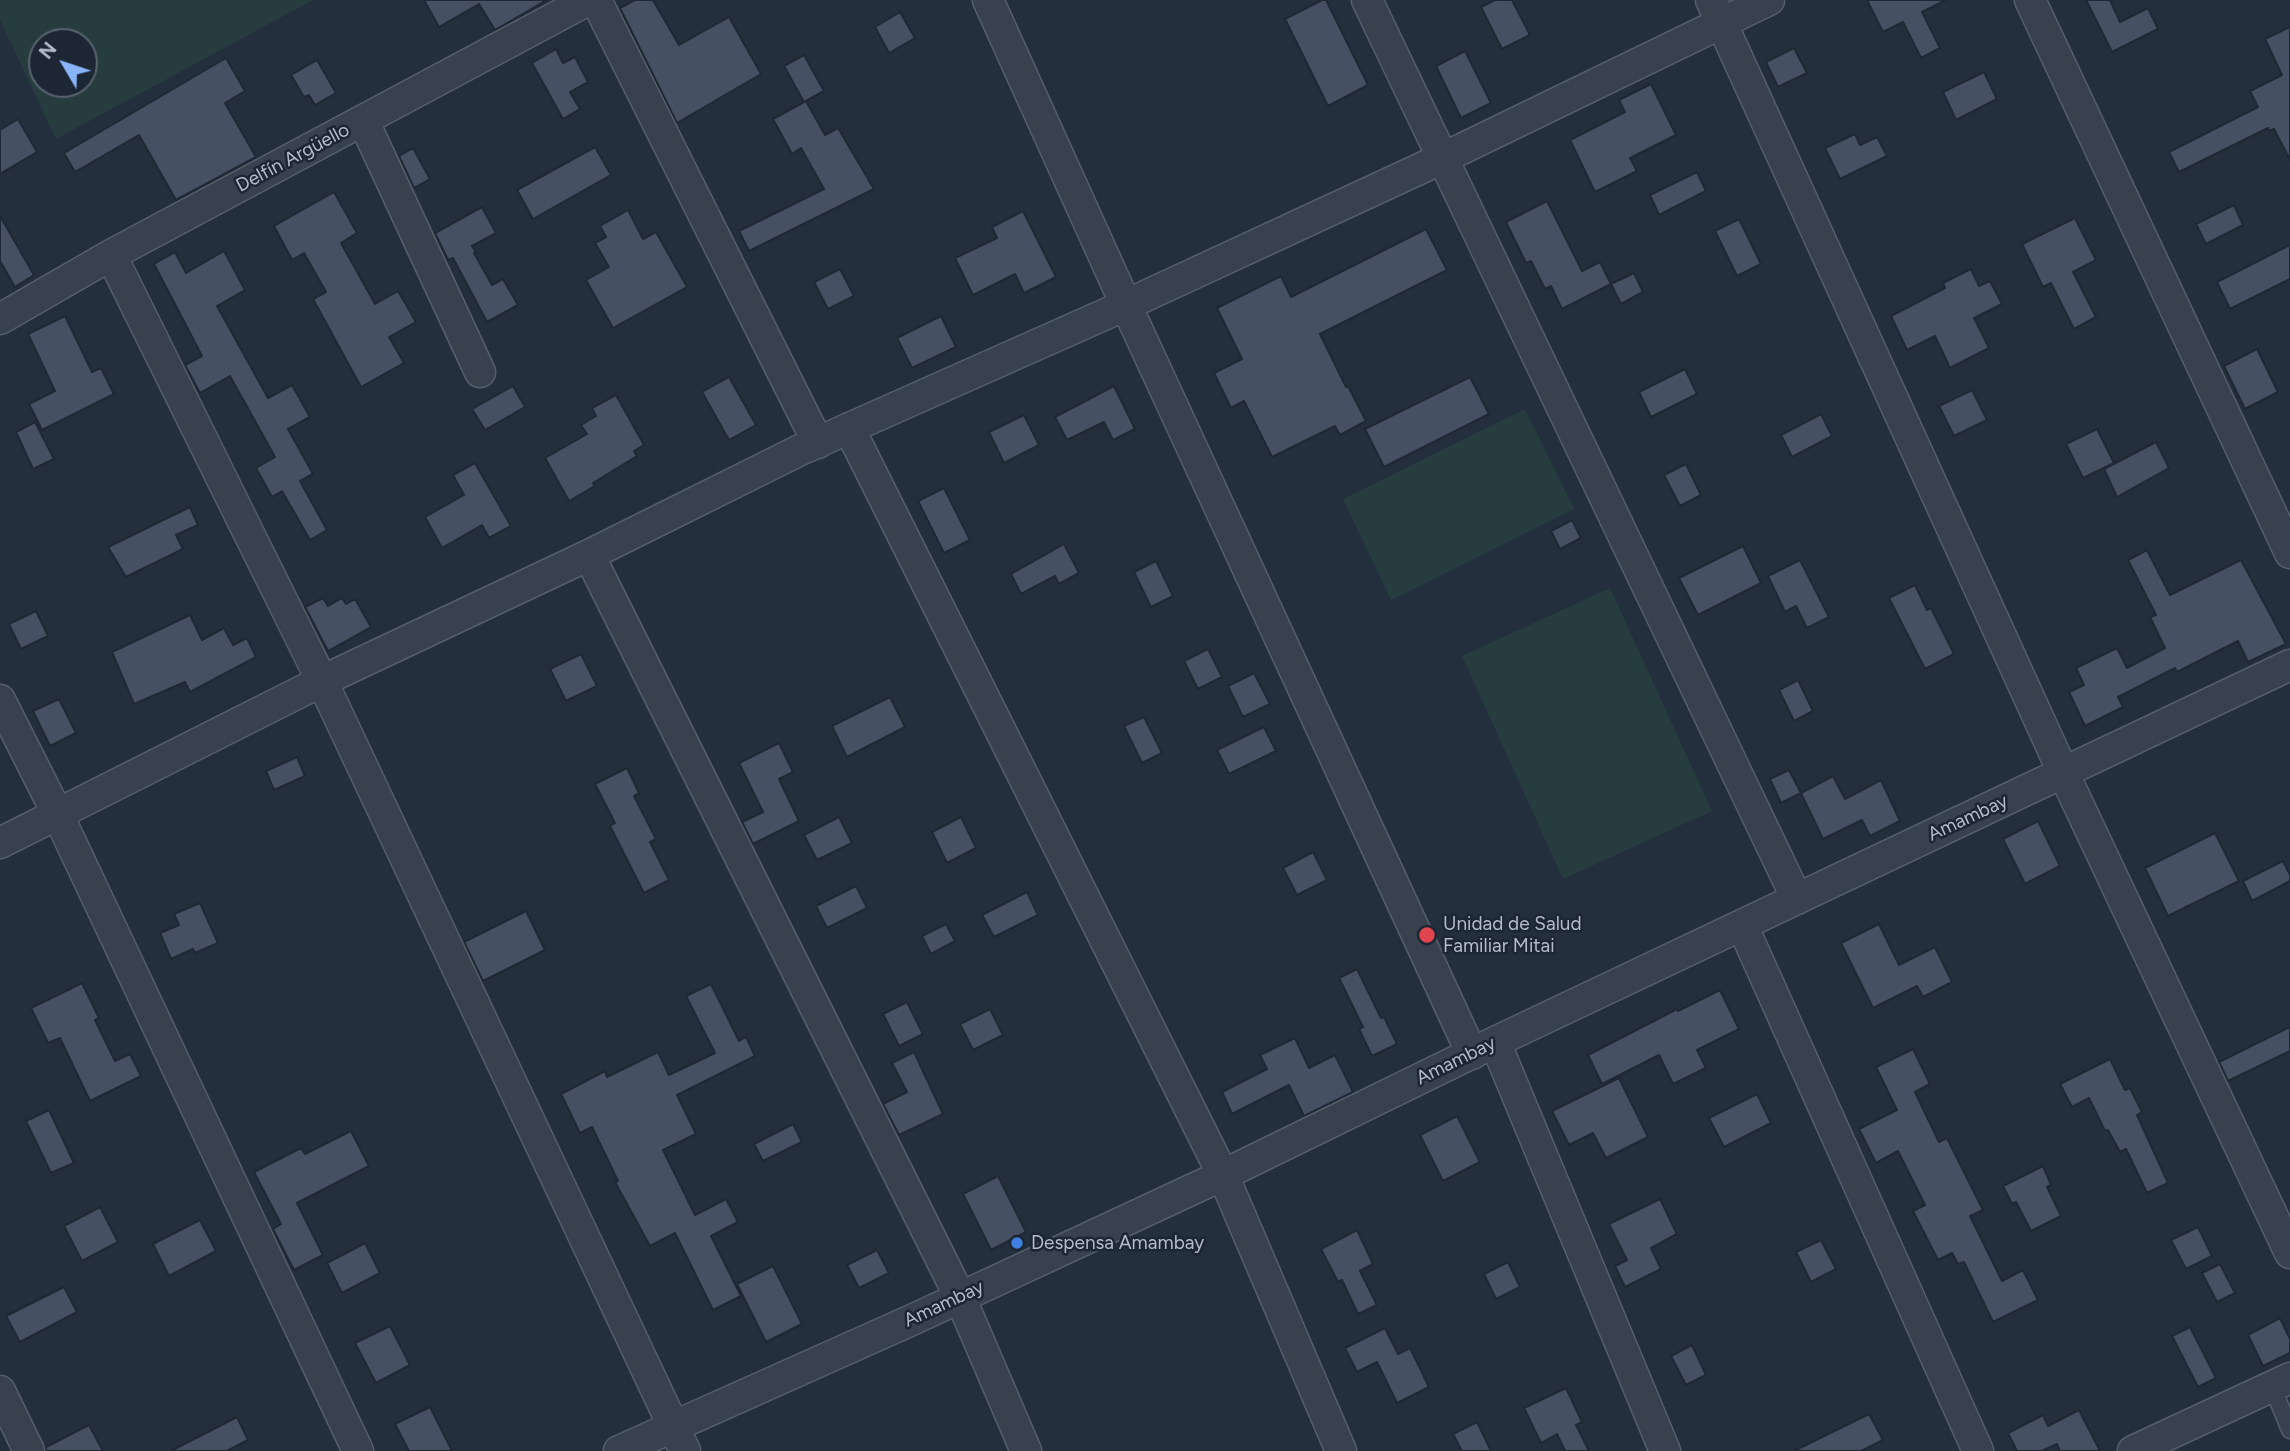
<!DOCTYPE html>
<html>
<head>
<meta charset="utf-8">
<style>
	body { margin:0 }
	#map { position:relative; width:2290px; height:1451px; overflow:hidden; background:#242f3e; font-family:Figtree,sans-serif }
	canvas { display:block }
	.north { position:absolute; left:28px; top:28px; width:70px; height:70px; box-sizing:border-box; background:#1d2633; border:2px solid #59626f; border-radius:50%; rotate:309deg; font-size:19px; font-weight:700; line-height:28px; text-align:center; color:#b4bcc9 }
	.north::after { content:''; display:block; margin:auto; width:24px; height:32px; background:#8ab4f8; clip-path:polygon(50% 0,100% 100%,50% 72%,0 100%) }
</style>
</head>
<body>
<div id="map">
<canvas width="2290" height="1451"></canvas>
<div class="north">N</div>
</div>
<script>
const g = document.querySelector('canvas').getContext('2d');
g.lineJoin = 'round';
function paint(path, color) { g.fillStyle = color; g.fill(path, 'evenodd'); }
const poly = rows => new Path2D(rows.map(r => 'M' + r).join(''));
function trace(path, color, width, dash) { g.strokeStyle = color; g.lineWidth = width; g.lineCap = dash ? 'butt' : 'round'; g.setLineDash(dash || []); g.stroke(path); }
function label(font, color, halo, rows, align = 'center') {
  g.font = font + ' Figtree,sans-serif'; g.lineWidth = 5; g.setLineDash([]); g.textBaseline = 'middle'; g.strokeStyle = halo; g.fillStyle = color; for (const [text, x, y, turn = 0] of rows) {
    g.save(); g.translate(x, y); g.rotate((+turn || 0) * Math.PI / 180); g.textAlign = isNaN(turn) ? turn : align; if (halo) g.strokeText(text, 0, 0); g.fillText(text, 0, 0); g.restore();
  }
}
paint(poly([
	[0,0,313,0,56,139,0,20],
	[42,42,84,42,84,84,42,84],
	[1525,409,1574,509,1391,600,1343,499],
	[1610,588,1712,811,1563,879,1462,656]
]), '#263c3f');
const building = poly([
	[424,0,547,0,495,30,479,4,439,27,424,0],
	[635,0,653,0,679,45,729,17,761,74,677,123,620,8,635,0],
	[1322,0,1326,0,1368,85,1328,106,1285,19,1322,0],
	[1495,0,1512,0,1530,35,1502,49,1481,7,1495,0],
	[1867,0,1946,0,1922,12,1940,48,1921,58,1903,22,1883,32,1867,0],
	[2086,0,2110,0,2120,22,2148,8,2158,29,2112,52,2086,0],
	[900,12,915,38,889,53,875,27,900,12],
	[2290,27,2290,160,2274,129,2269,131,2268,128,2179,172,2169,152,2258,107,2250,91,2282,75,2265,39,2290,27],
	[1794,48,1807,73,1778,87,1766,62,1794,48],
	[556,49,563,63,575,57,588,82,570,92,580,109,563,119,532,63,556,49],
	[1465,51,1491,103,1461,118,1436,66,1465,51],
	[804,55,824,91,804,102,784,66,804,55],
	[226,58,245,91,225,103,256,157,176,200,139,135,75,172,64,153,226,58],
	[317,60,336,93,315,105,309,95,304,97,291,75,317,60],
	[1984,72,1997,99,1956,120,1943,92,1984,72],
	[1651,84,1676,135,1630,158,1637,171,1595,192,1570,140,1625,112,1619,100,1651,84],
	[806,101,825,135,838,128,874,189,749,251,739,231,824,189,801,148,792,154,773,119,806,101],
	[18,119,37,152,0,174,0,130,18,119],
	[1855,134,1860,145,1877,137,1887,156,1840,179,1825,148,1855,134],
	[595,147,611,175,533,219,517,190,595,147],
	[413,148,430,179,414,188,399,156,413,148],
	[1697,172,1706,191,1659,215,1650,195,1697,172],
	[334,192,357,233,341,243,375,304,398,291,416,322,389,337,404,363,361,387,313,299,326,292,304,253,292,260,274,226,334,192],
	[1547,201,1582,271,1600,262,1611,284,1562,309,1551,286,1545,289,1531,261,1526,263,1506,222,1547,201],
	[2234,205,2243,225,2206,244,2196,224,2234,205],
	[482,207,496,233,472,246,476,252,474,253,492,285,503,279,518,305,487,322,453,258,448,260,435,233,482,207],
	[628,210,643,239,656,232,687,287,613,328,586,280,609,267,595,243,606,237,600,226,628,210],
	[1023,211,1056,277,1024,293,1015,274,973,295,955,258,997,238,992,227,1023,211],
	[0,216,34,275,15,287,0,261,0,216],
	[2075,218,2096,260,2073,272,2096,317,2074,329,2051,283,2043,287,2022,244,2075,218],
	[1739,219,1761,264,1737,276,1715,231,1739,219],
	[1426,229,1447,270,1320,334,1346,387,1348,386,1366,421,1340,435,1335,426,1272,457,1244,401,1231,408,1214,373,1242,359,1217,308,1281,276,1291,297,1426,229],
	[2290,245,2290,279,2230,309,2217,282,2290,245],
	[224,251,245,290,217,306,268,398,292,385,310,417,288,429,313,474,300,481,327,530,310,540,282,491,272,497,256,468,275,457,230,376,200,393,185,365,202,356,154,264,175,252,186,273,224,251],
	[840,269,854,296,828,309,814,282,840,269],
	[1971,269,1979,286,1990,281,2002,304,1974,318,1989,348,1950,368,1935,336,1907,350,1891,316,1945,288,1943,283,1971,269],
	[1634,273,1643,292,1621,304,1611,284,1634,273],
	[65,316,92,372,101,368,114,394,42,430,29,404,55,391,28,334,65,316],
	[941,316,956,347,912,368,897,338,941,316],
	[2257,349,2278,392,2245,409,2224,366,2257,349],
	[1685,369,1697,394,1651,417,1639,392,1685,369],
	[729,377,756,425,729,440,702,392,729,377],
	[1470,377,1489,414,1384,467,1365,429,1470,377],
	[513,386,525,407,485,430,472,409,513,386],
	[1114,386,1135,429,1113,440,1104,422,1067,440,1055,417,1114,386],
	[1972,390,1987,420,1954,436,1939,406,1972,390],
	[616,395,644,445,634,451,637,456,593,483,595,486,569,501,545,458,587,434,581,425,596,416,592,408,616,395],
	[1821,414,1832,436,1792,457,1781,435,1821,414],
	[1024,415,1039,445,1004,463,989,432,1024,415],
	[35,422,54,459,33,469,16,432,35,422],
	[2097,429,2114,463,2083,478,2066,444,2097,429],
	[2156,442,2169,468,2117,497,2104,469,2156,442],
	[475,463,511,526,489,538,482,525,442,548,425,517,464,495,453,475,475,463],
	[1686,464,1701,495,1680,506,1664,475,1686,464],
	[944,488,970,540,944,553,918,501,944,488],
	[190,507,198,525,176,535,183,549,126,577,108,547,190,507],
	[1572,520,1581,538,1560,549,1551,531,1572,520],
	[1064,544,1079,573,1059,584,1055,576,1021,594,1011,574,1064,544],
	[1743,546,1761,583,1698,615,1679,578,1743,546],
	[2147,550,2170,595,2241,560,2286,644,2248,662,2238,641,2177,672,2175,668,2118,697,2123,707,2085,726,2069,692,2084,685,2076,668,2117,648,2127,668,2165,648,2150,617,2156,615,2128,560,2147,550],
	[1800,560,1829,617,1807,628,1796,606,1785,612,1768,576,1800,560],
	[1156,561,1173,596,1151,607,1134,572,1156,561],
	[1915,585,1927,610,1931,608,1954,654,1925,669,1889,598,1915,585],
	[323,598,328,606,342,598,346,604,355,599,371,627,328,651,305,607,323,598],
	[36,611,48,636,21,649,9,624,36,611],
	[190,615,202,640,224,628,233,645,247,638,256,657,190,692,185,682,134,704,112,652,190,615],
	[1208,649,1222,677,1198,689,1184,661,1208,649],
	[581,654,597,686,566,701,550,669,581,654],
	[1254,673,1270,704,1243,717,1228,686,1254,673],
	[1798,680,1813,711,1794,721,1779,690,1798,680],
	[890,697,905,727,847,757,832,726,890,697],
	[59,699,76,733,50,746,33,711,59,699],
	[1144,717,1162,753,1142,763,1124,726,1144,717],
	[1264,727,1276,751,1229,774,1217,750,1264,727],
	[779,743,793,772,779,779,799,821,753,844,742,822,763,812,739,763,779,743],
	[297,757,305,776,274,790,266,771,297,757],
	[627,768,639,793,634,796,656,839,650,842,669,880,644,893,610,826,615,823,595,784,627,768],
	[1789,770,1801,793,1781,803,1770,779,1789,770],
	[1833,776,1845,799,1881,780,1900,821,1870,836,1862,820,1823,839,1801,793,1833,776],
	[839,817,852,843,817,860,804,835,839,817],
	[961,817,976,848,947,863,932,832,961,817],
	[2038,821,2060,866,2025,884,2003,839,2038,821],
	[2215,833,2239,881,2168,916,2145,868,2215,833],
	[1313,852,1327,880,1297,895,1283,868,1313,852],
	[2283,861,2290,875,2290,881,2252,901,2243,881,2283,861],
	[856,886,867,908,827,928,816,906,856,886],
	[1027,892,1038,915,994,937,982,915,1027,892],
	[200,903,218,943,195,953,193,949,171,959,160,933,179,925,174,914,200,903],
	[526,911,545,950,483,981,464,942,526,911],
	[946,924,955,941,931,954,922,936,946,924],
	[1879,924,1899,965,1935,947,1952,982,1923,997,1917,986,1873,1008,1841,943,1879,924],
	[1357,969,1381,1018,1384,1017,1397,1044,1372,1056,1359,1029,1363,1027,1339,978,1357,969],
	[82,983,99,1018,95,1020,115,1061,130,1054,141,1076,90,1101,60,1038,48,1043,31,1008,82,983],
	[711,984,739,1041,746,1037,755,1056,677,1095,696,1134,663,1150,695,1215,726,1199,738,1222,711,1236,741,1296,713,1310,675,1233,650,1246,615,1182,618,1181,592,1127,580,1133,561,1094,605,1071,607,1077,658,1052,669,1075,715,1053,686,996,711,984],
	[1720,990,1739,1029,1697,1050,1706,1068,1673,1084,1659,1055,1602,1084,1588,1055,1677,1009,1678,1011,1720,990],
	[907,1002,923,1034,899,1046,883,1014,907,1002],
	[990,1009,1003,1035,973,1050,960,1024,990,1009],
	[2290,1027,2290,1051,2228,1081,2219,1062,2290,1027],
	[1295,1038,1309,1068,1335,1055,1353,1092,1304,1116,1289,1085,1232,1114,1222,1092,1267,1069,1260,1055,1295,1038],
	[1913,1049,1930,1084,1915,1092,1939,1142,1947,1138,1983,1210,1970,1216,2002,1281,2023,1270,2038,1300,1993,1322,1964,1262,1958,1264,1952,1253,1938,1260,1913,1211,1925,1205,1898,1151,1876,1163,1859,1129,1897,1110,1876,1067,1913,1049],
	[914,1052,943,1114,899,1135,883,1104,907,1092,892,1063,914,1052],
	[2110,1059,2125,1090,2130,1088,2142,1112,2137,1115,2168,1183,2147,1193,2126,1149,2120,1152,2108,1130,2105,1131,2089,1098,2072,1107,2060,1084,2110,1059],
	[1619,1078,1648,1137,1606,1158,1593,1133,1569,1145,1552,1111,1619,1078],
	[1757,1094,1771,1123,1724,1147,1709,1118,1757,1094],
	[49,1110,74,1163,51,1173,26,1121,49,1110],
	[1457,1116,1480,1162,1443,1181,1420,1135,1457,1116],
	[793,1124,802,1142,763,1161,754,1144,793,1124],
	[351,1131,369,1166,297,1203,323,1255,294,1270,273,1229,281,1224,254,1172,301,1148,305,1154,351,1131],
	[2043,1166,2051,1185,2047,1187,2061,1216,2031,1231,2016,1202,2012,1204,2003,1186,2043,1166],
	[998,1176,1026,1232,991,1250,963,1194,998,1176],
	[1660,1199,1677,1234,1651,1248,1661,1269,1625,1287,1615,1266,1627,1260,1609,1224,1660,1199],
	[100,1207,118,1242,82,1261,64,1226,100,1207],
	[200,1220,216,1251,169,1276,153,1244,200,1220],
	[2198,1227,2212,1256,2186,1269,2171,1240,2198,1227],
	[1357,1230,1373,1264,1360,1271,1377,1305,1358,1314,1342,1280,1338,1282,1321,1249,1357,1230],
	[1821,1240,1836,1269,1811,1282,1796,1252,1821,1240],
	[365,1243,380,1273,342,1293,327,1263,365,1243],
	[877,1250,889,1273,859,1288,847,1265,877,1250],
	[1508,1262,1520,1287,1496,1299,1484,1274,1508,1262],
	[2220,1264,2235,1293,2217,1302,2202,1273,2220,1264],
	[773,1266,802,1324,766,1342,737,1284,773,1266],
	[64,1287,77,1312,20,1342,6,1316,64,1287],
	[2280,1318,2290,1339,2290,1353,2263,1366,2248,1335,2280,1318],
	[390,1326,410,1365,376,1383,355,1343,390,1326],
	[2190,1327,2216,1378,2198,1387,2172,1336,2190,1327],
	[1385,1328,1398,1354,1410,1348,1429,1387,1397,1403,1377,1362,1357,1372,1345,1348,1385,1328],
	[1692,1345,1706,1375,1686,1385,1671,1356,1692,1345],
	[1566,1388,1582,1422,1576,1425,1589,1451,1565,1451,1557,1434,1541,1443,1524,1408,1566,1388],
	[430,1407,452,1451,409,1451,395,1424,430,1407],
	[2079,1410,2100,1451,2060,1451,2057,1444,2042,1451,2017,1451,2008,1433,2043,1415,2048,1426,2079,1410],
	[1869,1414,1883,1440,1861,1451,1794,1451,1869,1414],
	[237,1417,248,1440,227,1451,171,1451,237,1417],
	[1477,1422,1491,1451,1462,1451,1453,1434,1477,1422],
	[89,1425,103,1451,46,1451,46,1447,89,1425]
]);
paint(building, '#455162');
trace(building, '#1f2835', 2);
const lane = poly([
	[2272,1386,2290,1430]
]);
const street = poly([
	[596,0,818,443],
	[988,0,1126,305,1472,1054],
	[1367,0,1797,899],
	[1711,0,2063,772,2290,1253],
	[2030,0,2290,553],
	[363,120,480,372],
	[111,255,322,681,685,1451],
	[0,319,111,255,588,0],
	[849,428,1223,1175,1341,1451],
	[589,555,960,1297,1026,1451],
	[0,700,58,815,358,1451],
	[0,843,322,681,589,555,798,451,1126,305,1441,159,1769,0],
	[1742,925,1978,1451],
	[1495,1042,1665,1451],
	[0,1391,29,1451],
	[619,1451,914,1319,1223,1175,1495,1042,2290,665],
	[2133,1451,2290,1378]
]);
trace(lane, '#565f6c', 19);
trace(street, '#565f6c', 33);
trace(lane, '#38414e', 16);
trace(street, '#38414e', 30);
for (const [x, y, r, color] of [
	[1427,935,9,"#e0444e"],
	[1017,1243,7,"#3f7fe0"]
]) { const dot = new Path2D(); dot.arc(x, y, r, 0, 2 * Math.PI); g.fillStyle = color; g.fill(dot); trace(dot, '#1d2633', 2.5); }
label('19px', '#b4bcc9', '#1d2633', [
	["Delfín Argüello",293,158,-28],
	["Amambay",1968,818,-25],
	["Amambay",1456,1061,-26],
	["Amambay",944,1304,-25]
]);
label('19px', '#b4bcc9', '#1d2633', [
	["Unidad de Salud",1443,924],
	["Familiar Mitai",1443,946],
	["Despensa Amambay",1031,1243]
], 'left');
</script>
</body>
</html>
